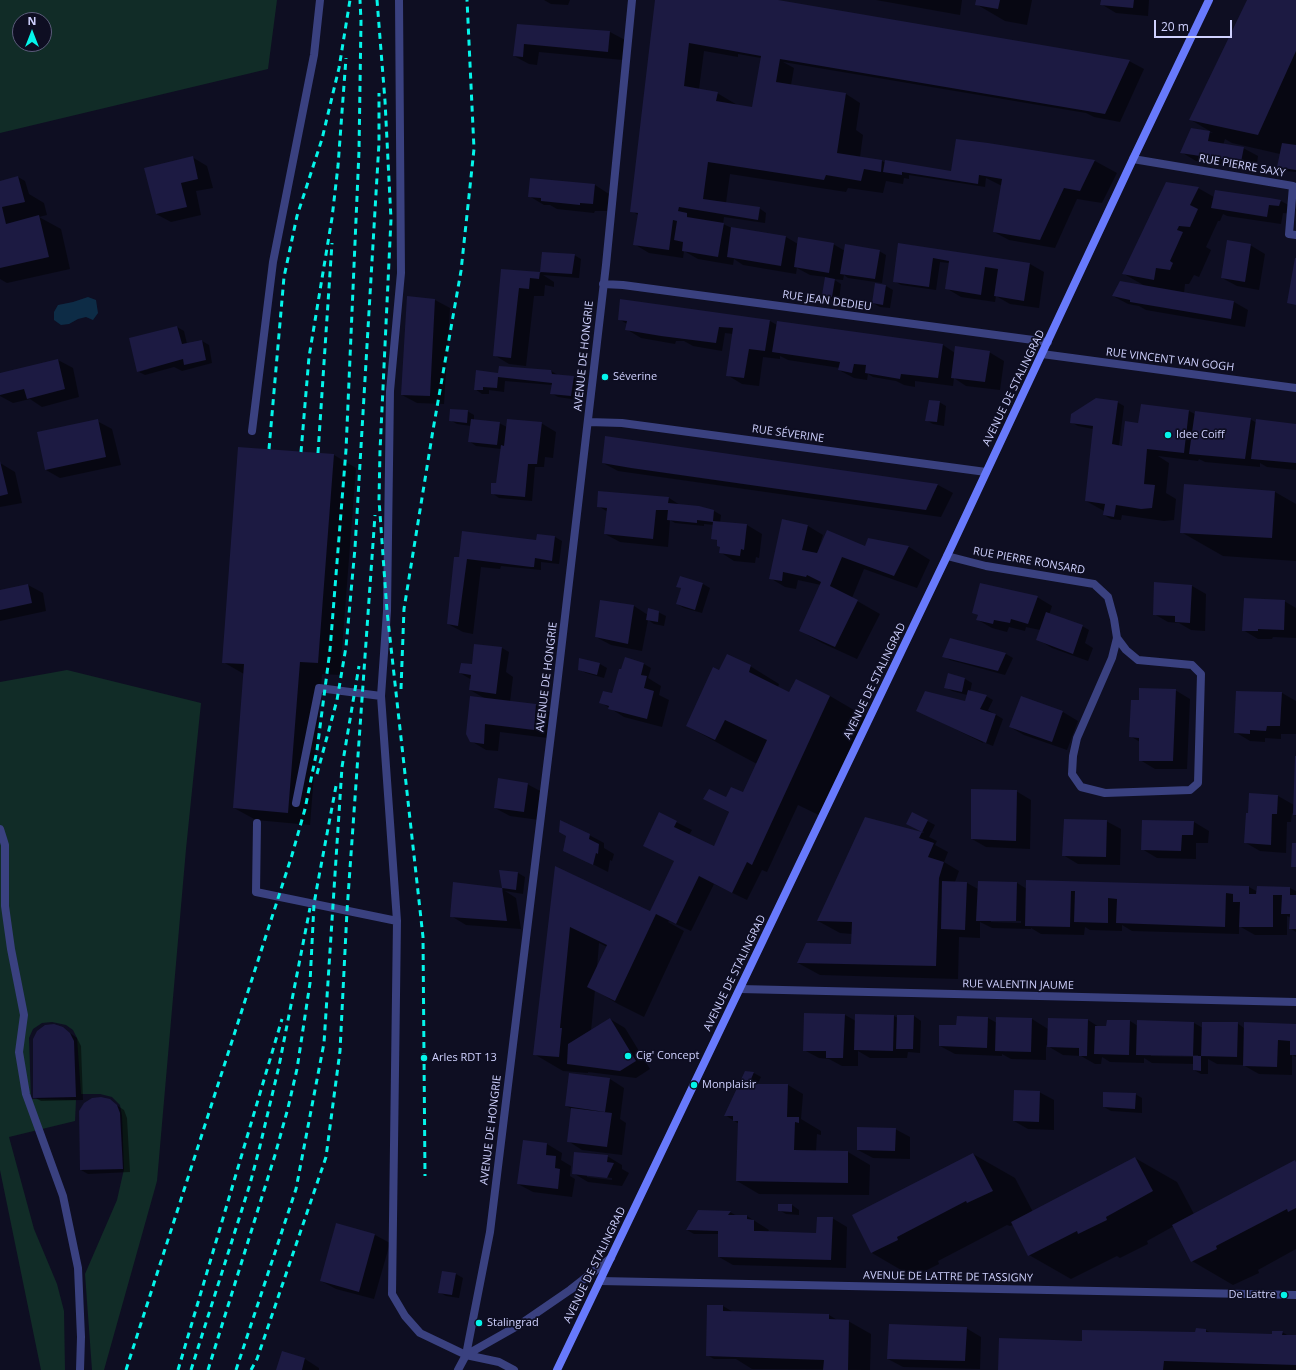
<!DOCTYPE html>
<html>
<head>
<meta charset="utf-8">
<style>
	body { margin:0 }
	#map { position:relative; width:1296px; height:1370px; overflow:hidden; background:#0e0e22; font-family:"Open Sans",sans-serif }
	canvas { display:block }
	.north { position:absolute; left:12px; top:12px; width:40px; height:40px; box-sizing:border-box; background:#0e0e22; border:1px solid #5b5c7a; border-radius:50%; rotate:0deg; font-size:11px; font-weight:700; line-height:16px; text-align:center; color:#cfd1fe }
	.north::after { content:''; display:block; margin:auto; width:14px; height:18px; background:#04f5ea; clip-path:polygon(50% 0,100% 100%,50% 72%,0 100%) }
	.scale { position:absolute; left:1154px; top:20px; width:78px; height:18px; box-sizing:border-box; border:2px solid #cfd1fe; border-top:0; padding-left:5px; font-size:12px; line-height:14px; white-space:nowrap; color:#cfd1fe; -webkit-text-stroke:3px #0e0e22; paint-order:stroke }
</style>
</head>
<body>
<div id="map">
<canvas width="1296" height="1370"></canvas>
<div class="north">N</div>
<div class="scale">20 m</div>
</div>
<script>
const g = document.querySelector('canvas').getContext('2d');
g.lineJoin = 'round';
function paint(path, color) { g.fillStyle = color; g.fill(path, 'evenodd'); }
const poly = rows => new Path2D(rows.map(r => 'M' + r).join(''));
function trace(path, color, width, dash) { g.strokeStyle = color; g.lineWidth = width; g.lineCap = dash ? 'butt' : 'round'; g.setLineDash(dash || []); g.stroke(path); }
function label(font, color, halo, rows, align = 'center') {
  g.font = font + ' "Open Sans",sans-serif'; g.lineWidth = 3.5; g.setLineDash([]); g.textBaseline = 'middle'; g.strokeStyle = halo; g.fillStyle = color; for (const [text, x, y, turn = 0] of rows) {
    g.save(); g.translate(x, y); g.rotate((+turn || 0) * Math.PI / 180); g.textAlign = isNaN(turn) ? turn : align; if (halo) g.strokeText(text, 0, 0); g.fillText(text, 0, 0); g.restore();
  }
}
paint(poly([
	[0,0,277,0,268,69,0,133],
	[20,20,44,20,44,44,20,44],
	[67,670,201,703,186,849,157,1181,104,1370,92,1370,85,1274,117,1200,124,1169,122,1116,120,1105,112,1097,100,1094,81,1094,77,1038,73,1030,66,1025,52,1022,42,1023,33,1029,29,1038,31,1099,76,1100,75,1121,9,1137,34,1229,57,1284,64,1311,65,1370,41,1370,0,1170,0,682]
]), '#112c27');
paint(poly([
	[88,297,96,300,98,313,93,320,86,317,78,319,69,324,61,325,54,320,54,312,58,305,73,302]
]), '#0d2c46');
paint(poly([
	[544,0,570,0,568,5,551,4],
	[656,0,771,0,1129,61,1144,69,1120,122,1094,117,1086,113,783,62,794,68,791,85,846,94,860,103,856,130,863,135,860,157,882,161,886,163,952,172,957,140,1095,161,1117,173,1102,203,1077,199,1055,248,1009,240,994,232,1002,186,986,178,985,187,909,175,909,179,904,178,903,184,886,181,883,193,848,188,846,192,730,174,726,203,759,208,766,213,765,223,724,217,723,224,732,228,786,237,798,244,833,244,845,251,879,251,886,255,882,283,848,278,844,275,843,280,833,279,841,284,839,301,830,299,823,295,826,277,810,275,797,268,796,274,743,265,734,259,733,265,698,259,684,251,683,258,649,253,634,244,638,215,632,211],
	[704,51,738,57,738,54,761,58,753,108,739,106,717,93,699,89],
	[876,0,962,0,960,15],
	[977,0,1032,0,1027,25,1005,21,976,4],
	[1102,0,1149,0,1148,16,1116,13,1101,4],
	[1248,0,1296,0,1296,172,1285,171,1278,167,1280,154,1232,143,1225,139,1223,145,1243,148,1258,156,1256,170,1196,161,1181,152,1192,129,1213,133,1191,120],
	[518,25,610,32,625,40,623,60,539,52,537,65,529,64,514,56],
	[192,157,207,166,213,188,196,191,201,215,171,222,156,214],
	[18,177,25,181,29,194,44,203,47,215,39,217,61,229,70,269,7,283,0,279,0,182],
	[595,185,609,194,607,211,595,211,594,213,557,209,550,205,544,205,529,196],
	[1198,188,1214,197,1215,191,1281,201,1296,209,1294,214,1283,213,1281,224,1227,216,1223,214,1220,221,1218,221,1206,247,1211,250,1199,277,1194,275,1189,284,1185,284,1184,293,1234,302,1248,310,1245,327,1146,310,1139,306,1128,304,1113,296,1145,286,1124,274],
	[899,244,1030,264,1044,272,1039,308,1010,304,996,296,995,302,961,297,946,288,949,263,940,262,936,290,901,285,894,281],
	[1250,245,1265,254,1259,290,1237,286,1222,278],
	[543,253,574,255,581,259,579,278,543,275,554,282,554,287,545,285,544,296,534,296,526,366,509,364,494,355,502,271,541,273],
	[886,286,893,290,890,308,880,307,873,303],
	[435,300,450,308,444,404,417,403,402,395],
	[619,319,770,321,777,325,778,322,943,345,955,353,989,352,1004,361,1000,390,966,386,954,378,953,386,915,381,915,387,904,385,896,381,873,377,868,374,867,380,854,378,839,370,840,368,788,360,780,356,780,359,763,357,759,386,742,384,727,375,733,334,725,333,722,351,693,346,684,341,676,341,675,344,641,338,626,329,627,324],
	[177,327,184,331,187,344,202,341,209,345,212,363,182,371,174,367,145,375,139,372,149,369,147,368,138,371,130,339],
	[58,360,73,368,79,397,42,407,30,399,13,403,0,396,0,374],
	[551,371,558,375,573,377,580,381,578,400,558,397,551,393,552,385,505,381,504,392,489,390,489,394,482,394,475,389,499,374],
	[939,402,946,406,944,426,933,424,926,420],
	[1117,402,1124,406,1119,446,1123,447,1139,424,1142,405,1189,411,1195,414,1250,419,1257,423,1296,425,1296,470,1267,467,1260,463,1260,467,1205,462,1199,459,1198,461,1158,456,1169,463,1166,493,1176,499,1174,520,1164,521,1122,515,1121,520,1111,519,1104,515,1104,511,1086,501,1093,429,1078,426,1071,422],
	[467,411,474,415,474,420,499,423,507,427,541,423,556,432,553,458,545,457,544,467,535,467,532,501,499,498,492,493,497,484,501,449,476,446,469,441,471,426,457,424,450,420],
	[97,421,112,429,121,465,60,478,46,470],
	[606,437,938,485,953,493,941,517,618,471,603,463],
	[334,455,356,468,340,675,322,674,310,825,256,820,234,808,244,674,223,662],
	[0,463,15,472,22,503,0,507],
	[1275,492,1296,504,1296,561,1223,556,1181,532],
	[669,498,680,505,714,511,721,515,720,523,747,525,762,534,759,558,756,557,755,563,734,561,720,552,720,547,718,541,712,538,714,525,704,524,704,526,675,523,670,520,668,547,620,542,605,534,608,512,598,506],
	[783,520,808,526,823,535,819,548,820,548,865,547,869,539,909,547,930,560,917,588,864,569,852,598,880,614,857,659,822,643,800,631,821,585,798,580,796,589,785,587,770,578],
	[538,535,555,537,562,541,559,564,541,562,541,570,501,566,500,569,481,567,473,634,463,632,448,624,455,558,537,542],
	[703,584,710,588,702,613,684,608,677,604,681,588,678,586],
	[28,585,43,593,46,611,0,621,0,591],
	[1192,586,1206,594,1205,631,1191,630,1179,623,1168,622,1154,614],
	[1037,597,1052,606,1049,615,1082,626,1089,630,1085,643,1093,648,1088,661,1052,648,1037,639,1040,630,1026,627,1025,631,1009,627,1007,632,992,628,978,620,979,616,973,612],
	[1284,601,1296,608,1296,638,1273,637,1272,639,1258,639,1243,630],
	[634,606,648,615,658,612,666,616,664,626,654,624,648,620,642,651,611,645,596,637],
	[502,648,509,652,506,672,513,677,510,702,536,705,551,713,548,738,500,732,498,751,486,750,471,741,486,699,470,690,472,680,460,673],
	[1006,654,1013,658,1005,675,950,660,943,656],
	[625,658,644,664,651,668,648,678,661,686,659,695,669,700,662,727,624,717,600,702,612,695],
	[600,664,607,668,604,678,586,673,579,669],
	[750,666,779,684,778,687,790,693,830,696,871,720,825,818,798,805,767,872,762,870,747,900,714,884,691,931,669,921,668,922,684,931,644,1017,618,1004,595,990,591,1031,610,1019,625,1028,650,1069,636,1078,588,1072,588,1073,563,1071,534,1054,556,867,650,912,675,861,644,846,660,814,692,830,689,835,714,847,730,813,705,799,727,799,743,794,757,764,729,749,687,726,719,671],
	[599,943,607,947,597,968],
	[949,675,965,679,972,683,970,692,986,696,993,700,988,710,1003,719,993,746,983,742,983,743,917,710,965,702,967,695,952,691,945,687],
	[1175,690,1190,699,1187,769,1155,769,1140,760,1140,742,1130,736,1140,701],
	[1237,692,1282,693,1296,701,1296,734,1281,734,1281,739,1265,738,1265,742,1250,741,1235,732],
	[1021,697,1063,712,1078,721,1067,750,1024,735,1010,727],
	[1296,749,1296,816,1292,813,1291,822,1287,822,1286,853,1260,851,1246,843,1278,796,1294,805],
	[527,784,542,792,539,820,510,816,495,808],
	[1016,791,1031,800,1030,849,986,847,972,839],
	[912,813,935,825,929,837,937,841,935,845,948,852,944,862,959,871,955,882,967,883,978,889,979,882,1017,883,1027,889,1249,887,1258,892,1258,887,1290,888,1296,891,1296,932,1290,928,1291,918,1287,916,1287,935,1255,935,1239,926,1239,934,1132,931,1122,925,1122,931,1090,930,1085,927,1084,935,1041,934,1031,928,1031,929,992,928,980,922,980,938,959,937,958,979,820,975,798,963,852,945,852,934,840,933,818,921,866,818,923,833,924,832,914,827],
	[991,920,1021,921,1021,923,991,922],
	[1106,821,1121,829,1120,865,1078,864,1063,855],
	[1194,822,1209,831,1208,843,1196,843,1196,859,1157,858,1142,849],
	[589,835,604,843,604,848,614,854,612,861,610,860,608,872,565,850],
	[500,871,518,873,525,877,523,894,505,891,516,898,521,929,466,925,451,916,501,889,503,891],
	[845,1015,856,1021,894,1016,898,1018,914,1016,921,1021,920,1053,908,1052,907,1058,870,1058,858,1051,858,1066,842,1066,829,1059,819,1058,804,1050],
	[988,1018,997,1023,1032,1019,1048,1029,1088,1020,1099,1027,1107,1027,1130,1021,1138,1026,1194,1023,1203,1028,1237,1023,1244,1028,1296,1025,1296,1057,1292,1055,1292,1075,1259,1074,1243,1065,1217,1064,1208,1059,1208,1074,1201,1074,1194,1070,1194,1064,1152,1063,1144,1058,1144,1063,1110,1062,1102,1057,1101,1064,1095,1064,1081,1056,1063,1055,1046,1045,1046,1060,1011,1059,1002,1054,1002,1056,955,1054,940,1046,957,1026],
	[1151,1054,1198,1055,1198,1057,1151,1056],
	[63,1028,77,1038,81,1046,83,1100,41,1101,34,1097],
	[746,1072,754,1073,761,1077,757,1085,788,1085,803,1094,801,1119,821,1131,821,1135,817,1134,816,1151,848,1152,870,1165,869,1195,759,1194,737,1181,739,1124,725,1115],
	[610,1079,624,1088,620,1119,626,1123,622,1155,582,1150,568,1141,572,1109,566,1106],
	[1039,1092,1054,1100,1054,1130,1028,1129,1014,1121],
	[1135,1094,1142,1098,1142,1113,1111,1111,1104,1107],
	[109,1100,124,1110,127,1118,130,1172,88,1174,81,1170],
	[895,1129,910,1137,910,1159,873,1158,858,1150],
	[547,1144,562,1153,561,1160,571,1166,570,1176,575,1179,572,1197,533,1192,518,1184],
	[973,1154,1015,1178,1033,1212,1135,1158,1177,1182,1194,1214,1295,1161,1296,1162,1296,1249,1258,1270,1259,1273,1233,1285,1192,1261,1174,1226,1147,1241,1148,1244,1120,1258,1117,1256,1071,1279,1029,1255,1013,1225,1010,1226,1007,1225,938,1261,939,1264,913,1277,872,1253],
	[607,1156,622,1165,622,1169,629,1173,622,1186,588,1182,573,1173],
	[587,1175,612,1178,612,1180,587,1177],
	[792,1205,799,1210,799,1215,786,1214,779,1210],
	[730,1212,737,1216,747,1216,769,1230,768,1232,817,1234,832,1218,847,1227,846,1268,733,1265,719,1257,719,1234,694,1234,687,1230],
	[336,1224,375,1235,390,1243,374,1299,336,1289,321,1281],
	[456,1274,463,1278,459,1298,446,1296,439,1292],
	[723,1306,733,1312,829,1315,839,1321,848,1321,871,1334,870,1370,752,1369,736,1359,714,1359,707,1355],
	[966,1328,981,1337,980,1369,903,1367,888,1359],
	[1206,1330,1212,1334,1273,1336,1282,1332,1289,1336,1296,1336,1296,1370,999,1370,1083,1342,1196,1333],
	[305,1359,319,1368,319,1370,277,1370]
]), '#0007');
paint(poly([
	[655,0,778,0,1130,60,1105,114,780,59,776,82,846,93,837,153,882,160,881,172,864,169,861,181,826,175,824,180,708,162,703,199,760,207,758,220,679,207,678,211,687,213,687,217,724,223,718,257,682,251,683,242,674,240,677,221,673,220,669,250,633,245,638,213,630,212],
	[689,43,761,56,752,107,716,101,718,92,684,86],
	[976,0,1000,0,998,9,975,5],
	[1101,0,1134,0,1133,8,1100,5],
	[1247,0,1296,0,1296,51,1258,135,1189,120],
	[517,24,610,31,608,52,524,44,523,57,513,56],
	[1191,128,1210,131,1208,141,1244,147,1241,162,1180,153],
	[956,139,988,143,1095,160,1080,191,1064,188,1040,240,993,232,1002,179,979,175,978,184,902,172,902,175,883,172,885,160,951,171],
	[1282,143,1296,145,1296,170,1277,167],
	[193,156,198,179,181,183,187,207,156,214,144,168],
	[18,176,25,202,2,207,6,224,39,215,49,257,0,268,0,181],
	[530,178,595,184,593,204,580,203,580,205,541,201,541,198,528,197],
	[1166,182,1199,187,1190,205,1198,209,1190,227,1179,226,1177,230,1183,232,1170,261,1173,263,1170,270,1156,268,1154,280,1122,274],
	[1215,190,1270,198,1281,200,1279,206,1269,205,1267,217,1211,208],
	[731,227,786,236,781,266,727,257],
	[798,237,834,243,829,273,794,267],
	[1227,240,1251,244,1245,282,1221,278],
	[898,243,1030,263,1024,301,994,296,998,269,985,267,981,295,945,289,949,261,933,258,929,287,893,282],
	[845,244,880,250,875,279,840,274],
	[542,252,575,254,572,274,540,272],
	[1295,258,1296,258,1296,305,1287,303],
	[501,269,540,272,539,279,530,278,529,289,519,288,511,358,493,356],
	[825,277,835,279,832,297,822,295],
	[1120,281,1234,301,1231,319,1130,302,1130,300,1112,296],
	[875,283,886,285,883,305,872,303],
	[407,296,435,299,430,396,401,395],
	[620,299,770,320,765,351,749,349,744,378,726,376,733,328,719,327,716,343,661,336,625,330,627,321,618,320],
	[777,321,943,344,938,378,901,374,900,379,865,373,866,365,854,364,852,373,838,370,840,362,772,352],
	[177,326,182,344,202,340,206,360,184,365,183,359,137,372,129,338],
	[955,346,990,351,985,382,951,378],
	[58,359,65,389,27,399,24,389,0,395,0,373],
	[499,366,551,370,552,374,574,376,571,396,550,394,552,383,498,377,497,388,483,387,483,390,474,390,476,370,498,373],
	[1096,398,1118,401,1112,444,1122,446,1125,421,1138,423,1141,404,1189,410,1184,453,1147,449,1144,484,1155,485,1152,508,1141,509,1116,505,1114,517,1103,515,1105,504,1085,501,1093,426,1070,423,1071,414],
	[929,400,940,401,937,422,925,421],
	[450,409,468,410,467,423,449,421],
	[1195,411,1251,418,1245,459,1189,454],
	[98,419,106,457,45,470,37,432],
	[471,419,500,422,497,445,468,442],
	[507,419,542,422,537,464,528,464,525,497,491,494,491,483,496,483,501,445,504,446],
	[1256,419,1296,424,1296,463,1251,459],
	[605,436,799,464,938,484,926,510,631,468,602,463],
	[238,447,334,454,318,663,300,662,288,813,233,808,244,664,222,663],
	[0,461,8,494,0,496],
	[1184,484,1275,491,1272,538,1180,533],
	[598,491,669,497,668,503,699,506,714,510,713,521,747,524,744,550,741,549,740,556,719,553,720,547,717,546,717,540,711,539,713,522,697,520,697,523,667,520,668,510,656,510,653,539,604,534,607,508,597,507],
	[782,519,808,525,802,550,817,553,827,530,865,546,868,538,909,546,894,576,842,557,830,586,858,600,835,647,799,631,821,582,807,575,806,577,783,572,782,581,769,579],
	[462,531,536,540,537,534,555,536,552,561,535,558,534,567,531,567,467,559,458,626,447,624,454,557,459,557],
	[680,576,703,583,695,610,676,604,681,588,676,587],
	[1154,582,1192,585,1190,623,1175,622,1175,616,1153,615],
	[980,583,1038,596,1028,624,1011,619,1010,623,994,620,993,624,976,620,978,615,972,613],
	[28,584,32,603,0,610,0,590],
	[1244,598,1285,600,1284,630,1258,629,1258,631,1242,631],
	[600,600,634,605,628,644,595,637],
	[648,608,659,611,658,622,646,620],
	[1046,612,1083,625,1073,654,1036,640],
	[950,638,1006,653,998,671,942,657],
	[474,644,502,647,496,694,469,690,471,675,459,673,461,663,472,664],
	[727,654,751,665,749,672,789,692,796,679,830,696,752,865,747,862,732,893,699,876,676,924,656,914,615,1001,587,987,607,945,570,927,560,1028,562,1028,559,1057,533,1055,555,866,650,911,674,861,643,846,659,812,677,821,674,827,714,846,729,812,703,799,709,789,726,797,731,787,743,792,767,740,725,720,715,740,686,726,713,667,719,670],
	[625,657,644,663,641,675,647,676,644,688,654,691,647,719,608,709,609,706,599,703,603,691,612,693,619,669,621,669],
	[579,658,600,663,597,675,578,670],
	[948,673,965,678,962,692,944,688],
	[1139,688,1176,689,1173,761,1139,761,1139,738,1129,737,1131,700,1139,700],
	[968,690,987,695,980,709,996,714,986,743,968,735,916,711,925,691,965,701],
	[1236,691,1282,692,1280,726,1267,726,1266,731,1250,730,1250,734,1234,733],
	[470,696,536,704,534,730,485,724,484,744,470,742,466,734],
	[1021,696,1063,711,1052,742,1009,727],
	[1295,756,1296,756,1296,815,1293,815],
	[498,778,528,783,524,812,494,808],
	[971,789,1017,790,1016,841,971,839],
	[1249,793,1278,795,1277,814,1272,814,1271,845,1244,843,1246,813,1248,813],
	[912,812,928,820,922,832,906,824],
	[865,817,922,832,919,838,934,843,928,857,944,862,939,878,936,966,797,963,806,943,851,944,852,922,817,921],
	[1064,819,1107,820,1106,857,1062,856],
	[560,820,590,834,589,839,599,844,598,854,596,853,593,865,563,851,566,836,559,832],
	[1142,820,1194,821,1193,835,1182,835,1181,851,1141,850],
	[1292,843,1296,843,1296,867,1291,867],
	[499,870,518,872,516,890,502,888,507,921,450,917,453,882,502,888],
	[1026,880,1249,886,1249,894,1256,894,1257,886,1290,887,1290,895,1296,895,1296,929,1289,929,1290,914,1281,914,1282,895,1273,895,1273,927,1239,927,1240,902,1233,902,1233,894,1226,893,1225,927,1116,923,1117,899,1108,898,1108,923,1074,922,1075,891,1071,891,1070,927,1025,926],
	[942,881,967,882,965,930,941,929],
	[978,881,1017,882,1016,921,976,921],
	[804,1013,845,1014,843,1058,826,1058,826,1051,803,1051],
	[855,1014,894,1015,893,1051,854,1050],
	[897,1015,914,1015,913,1049,896,1049],
	[957,1016,988,1017,987,1048,939,1046,939,1025,956,1025],
	[996,1017,1032,1018,1031,1052,995,1051],
	[610,1018,636,1061,620,1071,567,1064,568,1044],
	[1048,1018,1088,1019,1087,1056,1079,1056,1079,1048,1047,1047],
	[1107,1020,1130,1020,1129,1055,1094,1054,1095,1026,1106,1026],
	[1137,1020,1194,1022,1193,1056,1136,1055],
	[1202,1022,1238,1022,1237,1057,1201,1056],
	[1244,1022,1296,1024,1296,1055,1290,1055,1290,1041,1278,1040,1277,1067,1243,1066],
	[54,1024,63,1027,70,1033,74,1041,76,1097,33,1098,33,1039,37,1031,45,1025],
	[1193,1056,1201,1056,1201,1071,1193,1070],
	[745,1071,754,1072,749,1084,788,1084,787,1117,799,1117,799,1123,795,1122,794,1150,848,1151,848,1183,736,1181,738,1121,733,1121,733,1116,724,1116],
	[569,1073,610,1078,605,1112,565,1106],
	[1014,1090,1040,1091,1039,1122,1013,1121],
	[1103,1092,1136,1093,1135,1109,1103,1107],
	[101,1097,110,1099,117,1105,120,1113,123,1169,80,1170,79,1111,84,1103,92,1098],
	[571,1108,612,1113,607,1147,567,1142],
	[857,1127,896,1128,895,1151,857,1150],
	[523,1140,547,1143,546,1155,556,1156,555,1168,560,1169,558,1189,517,1184],
	[574,1152,608,1155,607,1162,614,1163,607,1178,572,1174],
	[973,1153,993,1191,967,1203,966,1201,897,1237,898,1240,871,1253,852,1215],
	[1135,1157,1153,1191,1106,1217,1107,1220,1078,1234,1077,1231,1028,1256,1011,1222],
	[1295,1160,1296,1162,1296,1208,1288,1212,1287,1209,1216,1246,1217,1249,1191,1262,1172,1225],
	[778,1204,792,1204,792,1212,778,1211],
	[698,1210,731,1211,728,1215,747,1215,747,1219,754,1220,754,1231,761,1231,816,1233,817,1217,833,1217,831,1260,718,1257,718,1231,686,1230],
	[336,1223,375,1234,359,1292,320,1281],
	[442,1271,456,1273,452,1295,438,1293],
	[707,1305,723,1305,723,1311,829,1314,829,1319,849,1320,848,1370,823,1370,824,1360,706,1356],
	[889,1324,967,1327,965,1361,887,1359],
	[1196,1328,1206,1329,1206,1332,1272,1334,1272,1331,1283,1331,1282,1335,1296,1335,1296,1365,1164,1361,1163,1370,998,1370,999,1338,1082,1341,1082,1330,1195,1332],
	[282,1351,305,1358,302,1370,276,1370]
]), '#1c1a42');
trace(poly([
	[399,0,401,273,390,391,387,611,381,696,397,921,392,1294,405,1316,420,1333,466,1355],
	[252,431,273,262,314,55,320,0],
	[296,803,319,688,381,696],
	[257,823,256,892,397,921],
	[0,829,5,845,5,906,11,949,24,1015,19,1052,26,1094,63,1196,78,1268,81,1337,80,1370]
]), '#3a4180', 8);
trace(poly([
	[1133,159,1293,186,1289,234,1296,235],
	[603,284,623,285,1048,342],
	[1042,354,1296,388],
	[588,422,622,423,986,472],
	[947,556,986,566,1094,584,1108,597,1114,619,1117,638,1112,658,1077,738,1073,756,1072,774,1081,787,1105,793,1190,790,1198,783,1201,674,1192,665,1138,660,1126,650,1117,638],
	[740,989,1296,1002],
	[600,1281,1296,1295],
	[466,1355,519,1325,570,1290,611,1258],
	[466,1355,499,1362,514,1370],
	[458,1370,466,1355,490,1232,557,685,606,265,632,0]
]), '#3a4180', 8);
trace(poly([
	[557,1370,947,556,1133,159,1209,0]
]), '#687afc', 8);
trace(poly([
	[377,0,385,101,391,219,380,451,379,500,387,611,423,937,425,1176],
	[269,449,284,277,297,216,322,139,339,68,350,0],
	[301,452,309,357,332,218,338,166,346,58],
	[318,453,332,243],
	[401,689,404,609,433,430,461,271,474,149,467,0],
	[317,774,337,700,346,647,355,548,379,143,379,93],
	[126,1370,292,855,305,809,317,750,330,650,346,450,359,151,361,21,360,0],
	[178,1370,282,1019],
	[191,1370,250,1184,260,1146,279,1066,310,908],
	[208,1370,275,1155,288,1108,297,1069,310,983,314,904,317,887,336,786],
	[236,1370,296,1189,324,1043,342,767,359,666],
	[251,1370,257,1359,326,1157,340,1051,347,911,375,515]
]), '#04f5ea', 3, [6, 5]);
for (const [x, y, r, color] of [
	[605,377,4,"#04f5ea"],
	[1168,435,4,"#04f5ea"],
	[628,1056,4,"#04f5ea"],
	[424,1058,4,"#04f5ea"],
	[694,1085,4,"#04f5ea"],
	[1284,1295,4,"#04f5ea"],
	[479,1323,4,"#04f5ea"]
]) { const dot = new Path2D(); dot.arc(x, y, r, 0, 2 * Math.PI); g.fillStyle = color; g.fill(dot); trace(dot, '#0e0e22', 1.5); }
label('11px', '#cfd1fe', '#0e0e22', [
	["RUE PIERRE SAXY",1242,166,10],
	["RUE JEAN DEDIEU",827,301,8],
	["AVENUE DE HONGRIE",584,356,-84],
	["RUE VINCENT VAN GOGH",1170,360,7],
	["AVENUE DE STALINGRAD",1014,388,-64],
	["RUE SÉVERINE",788,434,8],
	["RUE PIERRE RONSARD",1029,561,10],
	["AVENUE DE HONGRIE",547,677,-83],
	["AVENUE DE STALINGRAD",875,681,-64],
	["AVENUE DE STALINGRAD",735,973,-64],
	["RUE VALENTIN JAUME",1018,985,1],
	["AVENUE DE HONGRIE",491,1130,-83],
	["AVENUE DE STALINGRAD",595,1265,-64],
	["AVENUE DE LATTRE DE TASSIGNY",948,1277,1]
]);
label('11px', '#cfd1fe', '#0e0e22', [
	["Séverine",613,377],
	["Idee Coiff",1176,435],
	["Cig' Concept",636,1056],
	["Arles RDT 13",432,1058],
	["Monplaisir",702,1085],
	["De Lattre",1276,1295,"right"],
	["Stalingrad",487,1323]
], 'left');
</script>
</body>
</html>
